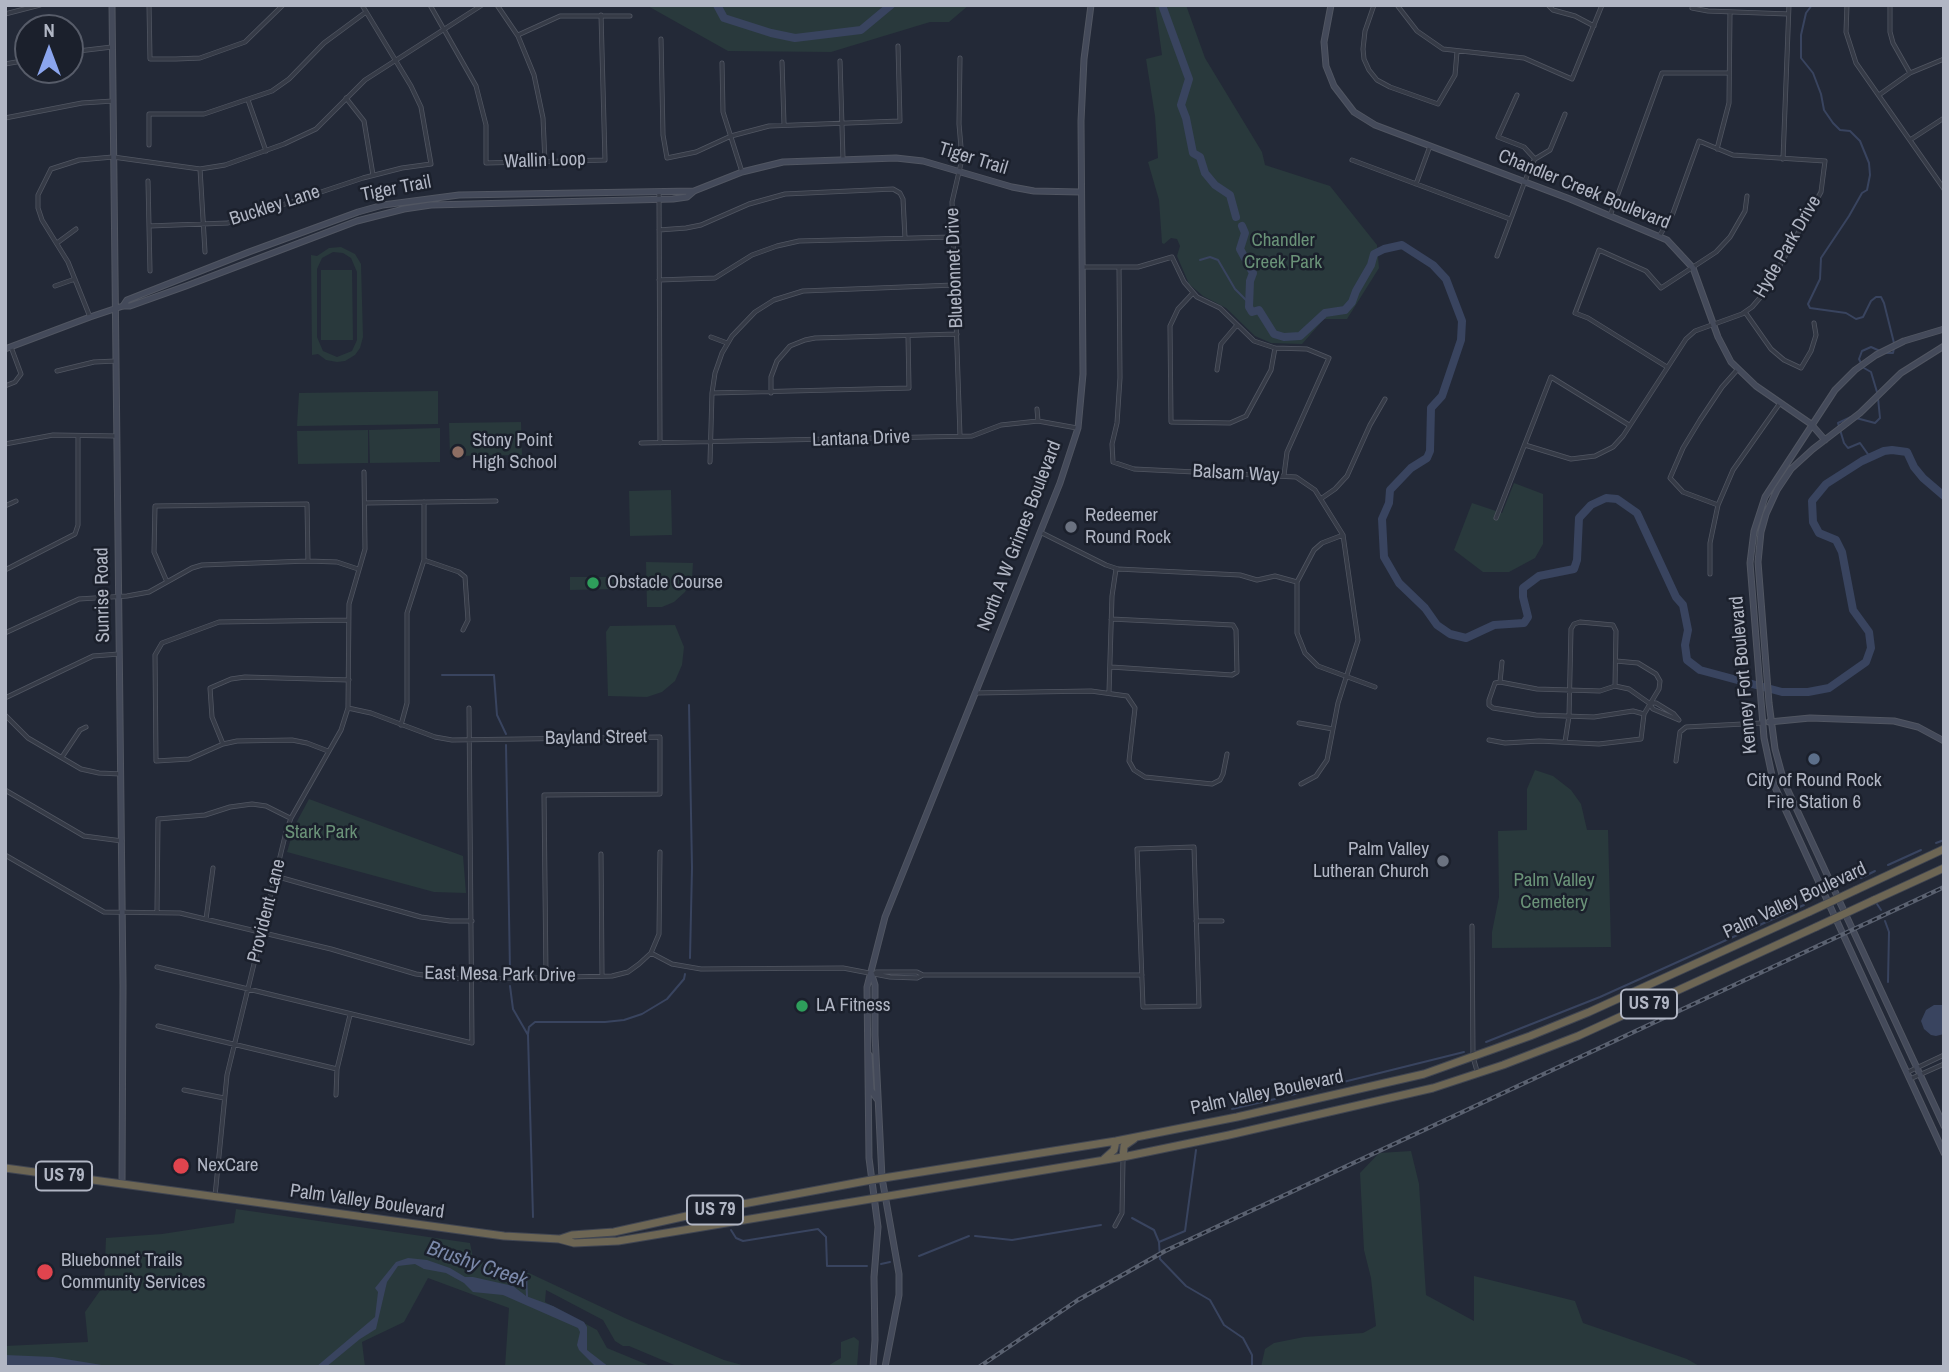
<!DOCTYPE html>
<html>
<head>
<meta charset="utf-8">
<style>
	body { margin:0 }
	#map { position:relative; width:1949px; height:1372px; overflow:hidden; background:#232937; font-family:"Archivo Narrow",sans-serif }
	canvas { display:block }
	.frame { position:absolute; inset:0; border:7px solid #b1b6c4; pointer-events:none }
	.north { position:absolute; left:14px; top:14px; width:70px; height:70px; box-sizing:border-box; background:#1b202c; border:2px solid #575c69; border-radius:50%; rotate:0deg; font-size:19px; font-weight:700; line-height:28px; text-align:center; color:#b1b6c4 }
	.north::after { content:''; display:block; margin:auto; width:24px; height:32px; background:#8ba5ee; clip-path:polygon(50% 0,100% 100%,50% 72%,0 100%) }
</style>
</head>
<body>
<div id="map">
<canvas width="1949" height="1372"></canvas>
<div class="frame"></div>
<div class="north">N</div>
</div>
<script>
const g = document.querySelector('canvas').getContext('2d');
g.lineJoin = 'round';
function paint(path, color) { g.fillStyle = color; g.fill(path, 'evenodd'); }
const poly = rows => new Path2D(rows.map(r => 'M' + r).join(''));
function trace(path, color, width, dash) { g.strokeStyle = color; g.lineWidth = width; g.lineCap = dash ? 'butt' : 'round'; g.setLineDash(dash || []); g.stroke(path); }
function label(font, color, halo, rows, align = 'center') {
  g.font = font + ' "Archivo Narrow",sans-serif'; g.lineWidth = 5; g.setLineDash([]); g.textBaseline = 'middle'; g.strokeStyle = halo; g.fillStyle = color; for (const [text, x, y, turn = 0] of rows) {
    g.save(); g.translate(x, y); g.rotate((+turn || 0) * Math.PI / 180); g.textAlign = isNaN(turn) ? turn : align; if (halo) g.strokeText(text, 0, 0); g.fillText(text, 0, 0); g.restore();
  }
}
paint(poly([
	[646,5,969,5,949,22,930,22,831,52,728,51],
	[1155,5,1186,5,1205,58,1262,152,1265,165,1330,186,1377,245,1379,268,1347,319,1324,319,1302,344,1271,343,1255,336,1226,308,1203,296,1189,284,1177,256,1180,246,1177,239,1171,238,1164,244,1162,243,1159,200,1148,162,1158,158,1155,116,1146,59,1162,55],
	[341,247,355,254,361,264,363,337,360,348,355,355,345,361,337,362,326,360,318,354,312,355,311,255,317,256,329,248],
	[333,252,343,253,351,258,357,272,357,340,352,351,337,357,323,351,317,337,317,269,322,258],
	[321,270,352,270,353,340,321,340],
	[438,391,438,424,297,426,299,393],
	[521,422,522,455,450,456,449,423],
	[440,428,440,462,370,463,369,430],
	[368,430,368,463,298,464,297,431],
	[1514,483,1543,494,1543,544,1535,558,1509,572,1483,572,1454,550,1472,503,1502,513],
	[671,490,672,535,630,536,629,491],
	[646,562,693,563,692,579,685,592,674,602,662,607,647,607],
	[570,577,617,577,617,589,570,590],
	[675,625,684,647,682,665,675,681,662,692,647,697,608,696,606,632,610,626],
	[1535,770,1553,776,1571,790,1581,804,1587,830,1608,830,1611,947,1492,948,1492,932,1499,897,1498,831,1527,830,1527,789],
	[309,799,463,856,466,893,434,892,287,852,295,825],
	[1411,1151,1419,1184,1426,1295,1474,1321,1474,1276,1575,1301,1583,1323,1687,1359,1701,1367,1261,1367,1265,1349,1274,1343,1304,1337,1363,1333,1376,1326,1371,1278,1364,1250,1360,1173,1379,1153],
	[236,1209,470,1243,473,1258,499,1268,529,1273,627,1319,724,1360,749,1367,679,1367,629,1346,623,1346,615,1341,603,1320,546,1290,545,1302,597,1330,607,1348,653,1367,505,1367,509,1308,428,1278,404,1322,362,1342,365,1367,5,1367,5,1346,88,1342,85,1312,104,1285,106,1238,162,1234,234,1223],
	[854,1337,859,1341,857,1367,826,1367,841,1358,841,1342]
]), '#29393c');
paint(poly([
	[1934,1005,1944,1005,1944,1034,1936,1036,1931,1035,1924,1029,1921,1021,1926,1010],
	[408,1258,427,1260,450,1268,465,1277,473,1277,513,1286,526,1296,553,1306,584,1322,587,1327,587,1350,609,1367,596,1367,579,1350,577,1345,580,1332,578,1328,503,1295,473,1292,464,1283,446,1273,424,1269,415,1264,398,1266,387,1282,376,1329,360,1339,326,1367,316,1367,375,1317,378,1292,375,1288,396,1262],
	[5,1355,53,1357,114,1367,5,1367]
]), '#39445f');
trace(poly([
	[1812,5,1806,13,1801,35,1801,58,1813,73,1821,94,1824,110,1833,123,1840,130,1850,131,1860,141,1869,163,1870,175,1867,190,1862,193,1849,216,1821,258,1820,279,1808,304,1810,308,1846,313,1856,319,1863,317,1871,301,1876,297,1881,297,1884,303,1894,343],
	[1200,260,1210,257,1218,260,1235,289,1249,303],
	[1885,353,1893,353,1894,348],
	[1861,363,1859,359,1862,351,1871,347,1880,351],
	[1864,368,1871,372,1877,392],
	[1851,417,1838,423,1844,443,1848,448,1860,443,1870,457],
	[1856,418,1875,423,1880,418,1878,398],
	[442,675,494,675,497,715,506,734],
	[689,705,692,868,690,958],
	[506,745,510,971],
	[1936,843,1944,840],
	[1888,865,1921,850],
	[1861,878,1875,871],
	[1877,904,1881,910],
	[1885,921,1889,932,1888,982],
	[510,986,513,1009,528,1035,533,1217],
	[528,1034,529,1027,535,1022,605,1022,624,1020,642,1014,667,999,684,979,685,974],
	[1486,1042,1600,997,1804,905],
	[1291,1095,1464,1052],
	[1232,1109,1275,1099],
	[1132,1218,1154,1230,1159,1242,1160,1259,1186,1286,1210,1300,1224,1325,1243,1338,1252,1355,1252,1367],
	[731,1230,736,1238,743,1241,818,1229,826,1237,827,1266,867,1266],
	[975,1236,1012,1240,1101,1225],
	[1159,1242,1185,1231,1196,1150],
	[919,1256,969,1236],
	[881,1264,890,1262],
	[526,1270,527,1297]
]), '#39445f', 2);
trace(poly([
	[717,5,724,18,771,33,795,38,861,30,891,5],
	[1162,5,1189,79,1181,105,1186,118,1193,153,1200,157,1205,173,1215,185,1230,195,1236,217],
	[1242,226,1245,233,1240,249,1253,273,1250,281,1249,307,1252,312,1259,310,1274,334,1284,337,1300,336,1325,313,1345,310,1352,302,1356,291,1371,265,1374,254,1384,249,1402,245,1433,265,1446,279,1462,321,1461,340,1442,396,1431,408,1430,451,1427,458,1411,468,1390,490,1389,503,1382,519,1384,557,1399,583,1425,608,1437,625,1450,634,1466,638,1494,625,1524,623,1528,617,1523,597,1523,588,1539,576,1574,569,1577,560,1579,518,1591,505,1606,498,1617,499,1637,513,1676,597,1683,605,1688,630,1685,645,1687,660,1700,670,1782,692,1808,692,1829,688,1866,662,1871,648,1869,632,1853,610,1842,552,1836,540,1819,533,1813,522,1812,501,1826,484,1862,461,1884,451,1892,450,1907,452,1914,467,1923,478,1944,496]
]), '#39445f', 8);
const street = poly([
	[149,5,150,59,176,59,200,58,245,42,283,5],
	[430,5,476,86,486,125,486,163,605,160,601,15],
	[497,5,518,36,534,75,543,118,545,162],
	[1374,5,1365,31,1363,49,1364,59,1369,70,1377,80,1390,87,1438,104,1455,75,1457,52],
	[1397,5,1417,31,1443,49,1524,58,1572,79,1602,5],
	[1548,5,1553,10,1575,16,1594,26],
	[1693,5,1692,8,1708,11,1788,14],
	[1847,5,1846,32,1856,63,1944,189],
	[1890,5,1890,32,1893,43,1910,73],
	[5,14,40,5],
	[518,35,560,16,630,16],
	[661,39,663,135,667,158,696,152,731,136,769,126,900,121,898,46],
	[70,52,112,47],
	[840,61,843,159],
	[782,62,784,124],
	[722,63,723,112,742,172],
	[5,64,28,60],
	[1517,95,1498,137,1524,147,1535,159],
	[1879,95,1910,73,1944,59],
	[346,98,364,121,373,175],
	[248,100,266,151],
	[5,118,82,103,113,101],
	[1910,140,1944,118],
	[149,145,149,114,204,114,272,91,289,79,324,43,366,12],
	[1717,149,1729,103,1730,12],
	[1783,159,1789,5],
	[1352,160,1510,219],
	[200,169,205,252],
	[148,181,150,271],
	[1416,184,1430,146],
	[659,193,660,443],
	[1610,216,1662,73,1729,73],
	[149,226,228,223,363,178,402,168,431,164,421,107,411,86,362,5],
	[659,230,686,228,701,225,749,204,785,194,893,189,900,193,903,199,905,238],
	[57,243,76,229],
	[1497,256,1531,165,1535,159,1550,150,1565,114],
	[1083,267,1138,267,1172,257,1184,282,1197,297,1220,308,1254,341,1275,348,1307,349,1329,358,1287,452,1284,475],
	[1119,267,1120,378,1117,423,1112,444,1113,462,1134,469,1296,477,1315,490,1343,535,1358,640,1338,703,1327,760,1316,776,1301,784],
	[659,280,715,278,752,255,777,246,799,241,952,237],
	[55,286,75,279],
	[1193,293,1178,309,1170,326,1171,422,1230,423,1246,416,1271,370,1275,348],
	[1745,312,1771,349,1784,360,1801,368,1811,351,1816,335,1814,323],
	[90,317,68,262,42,220,38,208,38,195,51,169,79,160,113,157,200,169,225,165,284,144,316,129,365,80,482,5],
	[711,337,727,343],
	[1667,367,1588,318,1575,313,1599,250,1646,271,1661,288,1716,252,1730,237,1745,211,1747,196],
	[1217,370,1221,344,1237,325],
	[57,371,94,362,116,361],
	[5,386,15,382,21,374,11,347],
	[712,393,909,388,908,336],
	[771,393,771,377,777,361,790,346,805,340,815,338,957,334],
	[1037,409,1038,421],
	[960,436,952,202,962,159,959,124,960,58],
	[641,443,972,436,1001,425,1038,421,1077,428],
	[5,444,53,435,117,436],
	[1525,445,1571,459,1595,456,1613,447,1623,436,1686,339,1695,331,1742,314,1752,307,1765,292,1821,192,1825,161,1733,155,1699,141,1673,213,1660,235],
	[710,462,712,393,715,373,722,353,732,336,755,312,774,300,803,291,954,285],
	[1322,498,1335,489,1347,476,1370,425,1385,399],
	[365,503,496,501],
	[1718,505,1683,492,1670,478,1683,448,1700,420,1722,387,1738,369],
	[5,506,16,501],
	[1496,518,1551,377,1629,425],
	[1040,532,1106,565,1118,569,1240,575,1257,580,1275,576,1297,582],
	[1343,535,1322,543,1314,550,1297,582,1297,633,1305,653,1318,666,1375,687],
	[424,560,459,572,465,577,468,620,463,630],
	[5,570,75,534,78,525,78,436],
	[1710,574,1710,543,1718,505,1733,470,1780,403],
	[167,582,154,552,155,506,307,504,308,561],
	[5,633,79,599,127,596,149,592,192,568,202,565,308,561,337,562,358,569],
	[1111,667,1232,675,1237,672,1236,630,1233,625,1111,619],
	[1500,682,1502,662],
	[1109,692,1112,596,1116,569],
	[975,693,1091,691,1127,696,1135,708,1129,761,1134,770,1145,777,1212,784,1220,780,1223,774,1227,754],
	[5,698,93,656,119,654],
	[1649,703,1656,703,1674,714,1679,720,1653,709,1649,703],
	[348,708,371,713,435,737,452,740,660,737,660,794,544,795,546,977],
	[1644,714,1633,711,1594,717,1536,715,1493,708,1489,705,1489,700,1495,683,1500,682,1537,689,1600,691,1615,686,1629,689,1649,703],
	[5,715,28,738,81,769,99,773,121,774],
	[1299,723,1333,729],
	[401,725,407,703,407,613,424,560,424,502],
	[1489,740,1505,743,1539,741,1599,744,1641,739,1644,714,1659,689,1660,681,1656,674,1638,663,1616,661],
	[1565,742,1569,716,1571,629,1574,624,1580,622,1613,625,1616,631,1615,686],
	[223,744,212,717,210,688,231,679,245,677,349,680],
	[328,751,307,743,292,740,237,741,223,744,189,759,156,761,155,655,162,643,219,622,348,620],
	[62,757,80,730,86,727],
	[1676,761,1680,732,1686,727,1762,723],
	[5,790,84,836,122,841],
	[1194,847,1199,1006,1143,1007,1137,849,1194,847],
	[601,854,602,976],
	[5,855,104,912,180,913,331,949,416,974,445,978,476,979,612,976,628,972,639,964,651,953,659,934,660,852],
	[275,876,421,917,450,921,472,921],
	[157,911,158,819,205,815,230,807,252,804,266,806,290,818],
	[206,919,213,868],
	[1196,921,1222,921],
	[1472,926,1473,1057,1477,1071],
	[651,953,672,964,701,969,843,968,890,977,917,978,923,975,1142,975],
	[157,967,472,1043,469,708],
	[876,972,917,972,923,975],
	[158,1026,337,1069],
	[1908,1072,1944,1055],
	[1910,1079,1944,1064],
	[184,1090,224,1098],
	[336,1095,337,1069,350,1015],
	[215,1196,227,1075,286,832,291,818,341,730,348,708,349,604,365,549,364,472],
	[1115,1226,1122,1213,1123,1159]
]);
const secondary = poly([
	[112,5,123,985,122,1184],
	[1331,5,1324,42,1326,66,1334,86,1354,112,1375,125,1570,199,1667,240,1693,268,1718,337,1731,362,1756,386,1811,424,1825,440],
	[123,306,127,300,249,252,358,212,383,205,459,195,694,191],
	[1944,329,1904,341,1876,355,1855,370,1835,390,1765,497,1754,531,1750,563,1764,738,1774,785,1944,1153],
	[1944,346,1901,373,1860,413,1813,449,1791,469,1777,490,1766,514,1761,532,1758,562,1769,703,1775,749,1784,782,1944,1126],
	[5,349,90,317,123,306,130,306,186,286,357,221,404,209,431,205,673,199,687,197,694,191,742,172,783,162,896,158,923,161,1012,187,1034,191,1080,192],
	[1769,722,1810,718,1894,721,1918,727,1944,741],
	[871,972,875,985,875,1035,882,1178,899,1274,899,1295,885,1367],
	[869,1055,871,1090,877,1099],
	[873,1367,875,1340,874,1277,878,1227,869,1158,867,987,885,917,1060,483,1078,428,1083,374,1081,121,1084,59,1091,5]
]);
const highway = poly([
	[1856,890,1944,849],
	[1874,900,1944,868],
	[1123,1157,1124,1146,1134,1139],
	[1104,1159,1114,1150,1116,1141],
	[5,1168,504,1236,559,1239,574,1243,618,1241,1123,1157,1229,1135,1433,1088,1503,1065,1578,1036,1816,927],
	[560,1239,572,1235,614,1232,732,1206,871,1180,1116,1141,1237,1117,1424,1074,1530,1036,1589,1012,1809,912]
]);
trace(street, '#515662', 5);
trace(secondary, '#515662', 7);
trace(highway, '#414652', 9);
trace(street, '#363b47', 3.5);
trace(secondary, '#444a5a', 5);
trace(highway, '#6d6654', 7);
const rail = poly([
	[979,1367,1078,1300,1165,1251,1944,887]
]);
trace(rail, '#5a6170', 4.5);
trace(rail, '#1b202c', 2, [5]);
const highwayBridge = poly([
	[1809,912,1856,890],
	[1816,927,1874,900]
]);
trace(highwayBridge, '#414652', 9, []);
trace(highwayBridge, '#6d6654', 7);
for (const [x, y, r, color] of [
	[458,452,7,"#8d6e63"],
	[1071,527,7,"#6b7280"],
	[593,583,7,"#2e9e5b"],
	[1814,759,7,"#5c6f8a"],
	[1443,861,7,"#6b7280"],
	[802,1006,7,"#2e9e5b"],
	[181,1166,9,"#e0444e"],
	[45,1272,9,"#e0444e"]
]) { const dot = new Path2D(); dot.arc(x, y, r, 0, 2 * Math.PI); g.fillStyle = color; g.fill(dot); trace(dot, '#1b202c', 2.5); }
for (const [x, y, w] of [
	[1649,1004,56],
	[64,1176,56],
	[715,1210,56]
]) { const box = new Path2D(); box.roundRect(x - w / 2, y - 14.5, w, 29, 5); g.fillStyle = '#1b202c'; g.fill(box); trace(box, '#b1b6c4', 2); }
label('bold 18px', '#b1b6c4', null, [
	["US 79",1649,1004],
	["US 79",64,1176],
	["US 79",715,1210]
]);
label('19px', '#b1b6c4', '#1b202c', [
	["Tiger Trail",973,159,17],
	["Wallin Loop",545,161,-2],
	["Tiger Trail",396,189,-11],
	["Chandler Creek Boulevard",1584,190,22],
	["Buckley Lane",275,206,-18],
	["Hyde Park Drive",1788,247,-60],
	["Bluebonnet Drive",955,268,-92],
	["Lantana Drive",861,439,-2],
	["Balsam Way",1236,474,3],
	["North A W Grimes Boulevard",1020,536,-69],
	["Sunrise Road",103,595,-91],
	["Kenney Fort Boulevard",1744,675,-95],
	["Bayland Street",596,738,-1],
	["Palm Valley Boulevard",1795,901,-25],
	["Provident Lane",267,911,-76],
	["East Mesa Park Drive",500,975,1],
	["Palm Valley Boulevard",1267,1093,-12],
	["Palm Valley Boulevard",367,1202,8]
]);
label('19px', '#6a9278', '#1b202c', [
	["Chandler",1283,241],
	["Creek Park",1283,263],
	["Stark Park",321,833],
	["Palm Valley",1554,881],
	["Cemetery",1554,903]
]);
label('19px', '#b1b6c4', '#1b202c', [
	["Stony Point",472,441],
	["High School",472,463],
	["Redeemer",1085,516],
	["Round Rock",1085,538],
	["Obstacle Course",607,583],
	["City of Round Rock",1814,781,"center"],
	["Fire Station 6",1814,803,"center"],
	["Palm Valley",1429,850,"right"],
	["Lutheran Church",1429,872,"right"],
	["LA Fitness",816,1006],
	["NexCare",197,1166],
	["Bluebonnet Trails",61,1261],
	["Community Services",61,1283]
], 'left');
label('italic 21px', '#7b89aa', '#1b202c', [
	["Brushy Creek",477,1265,19]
]);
</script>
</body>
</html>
